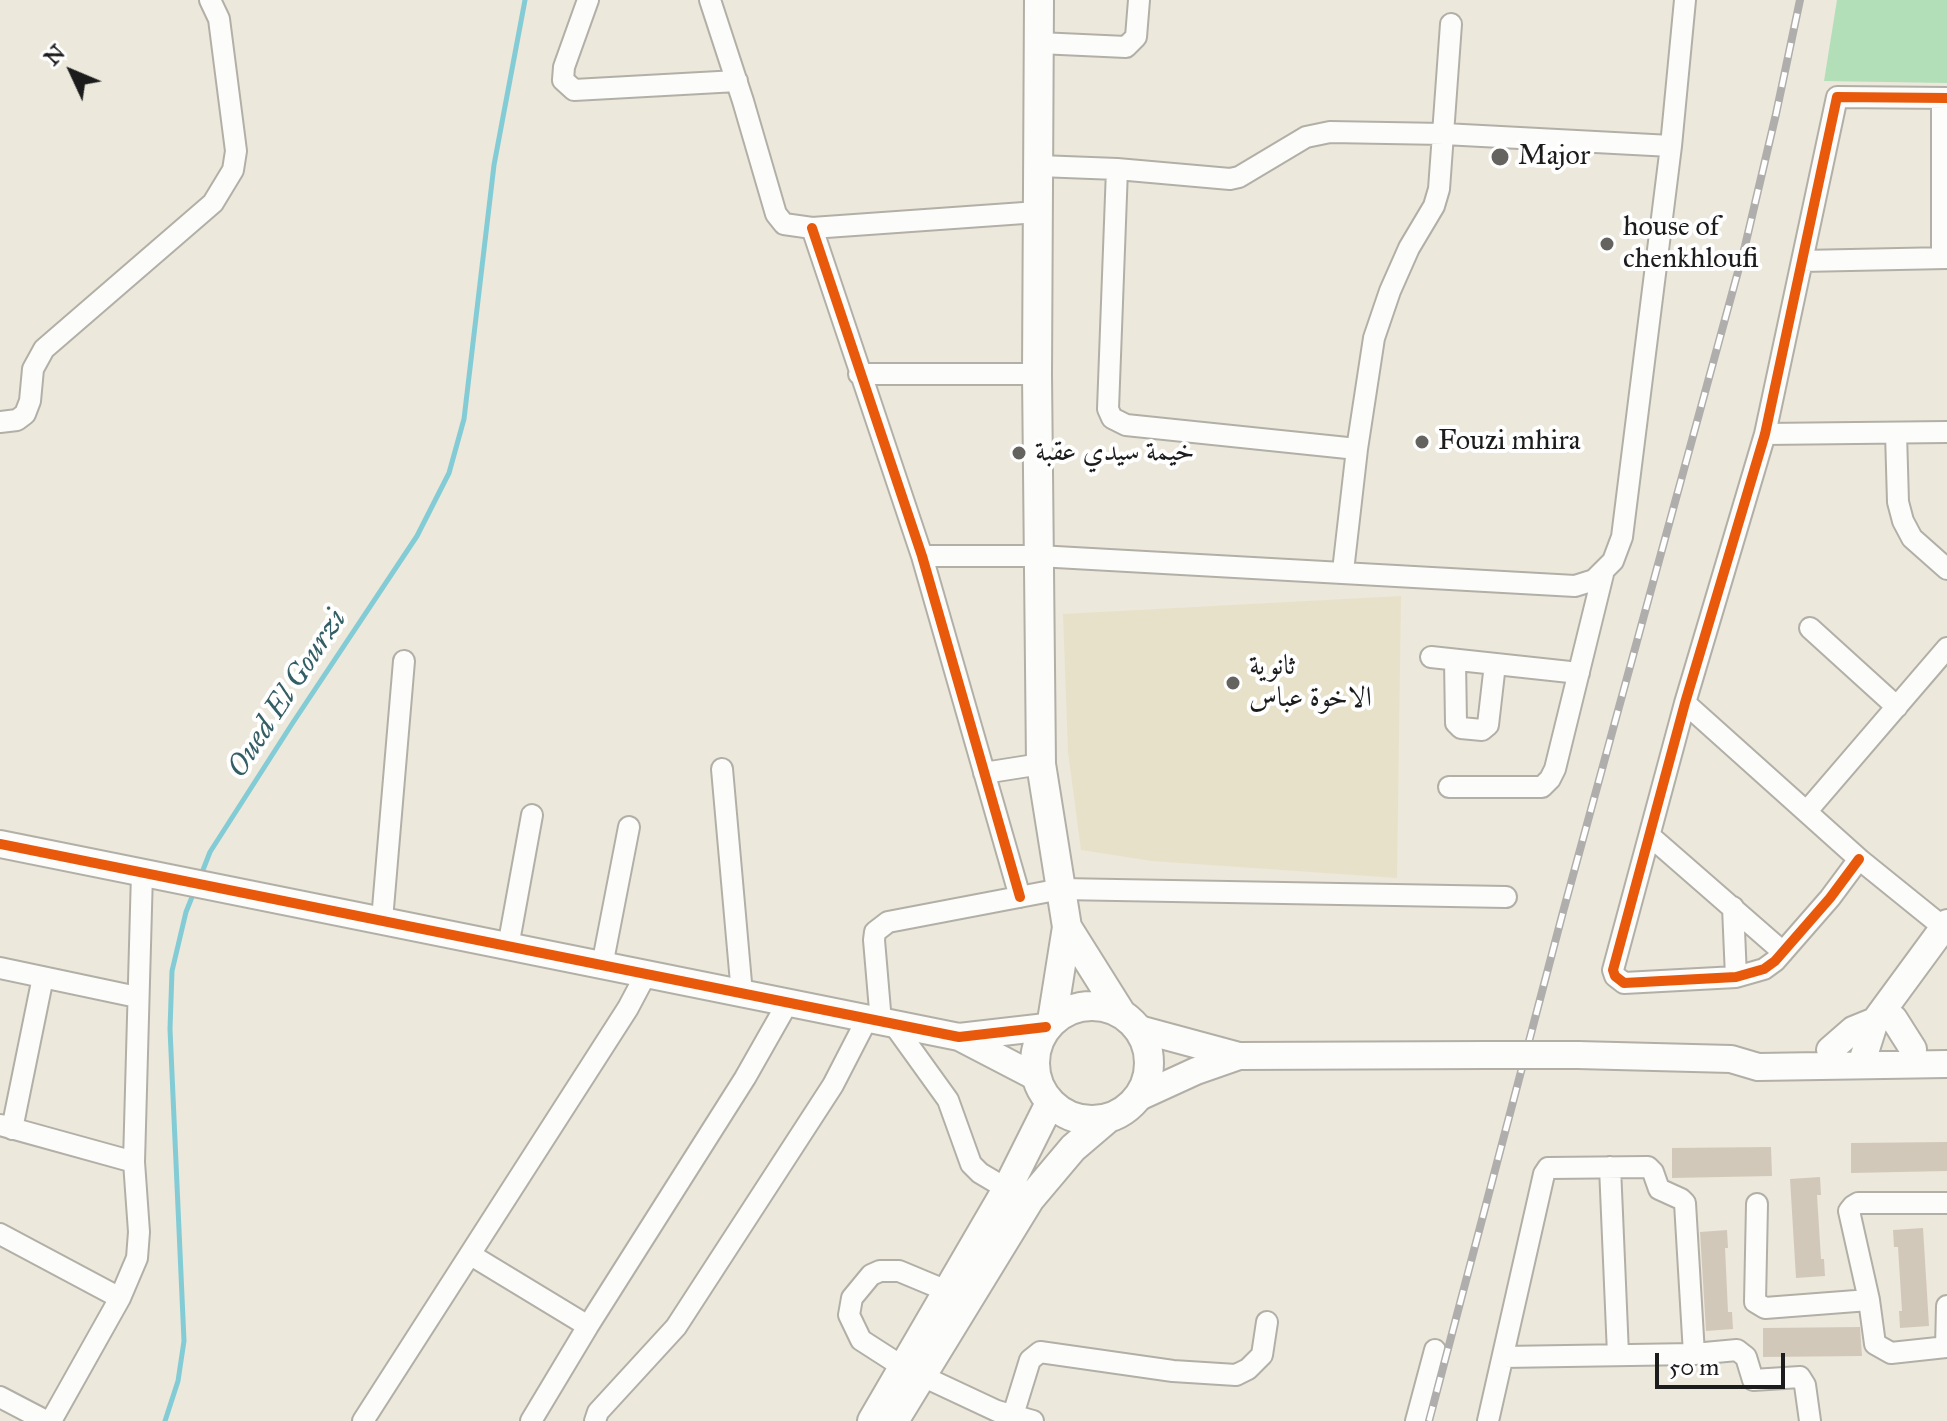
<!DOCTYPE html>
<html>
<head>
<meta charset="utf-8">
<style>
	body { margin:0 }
	#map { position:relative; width:1947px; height:1421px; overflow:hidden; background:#ece8db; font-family:"IM FELL Great Primer",serif }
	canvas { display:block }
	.north { position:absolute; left:32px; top:32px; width:80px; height:80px; -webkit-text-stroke:6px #fff; paint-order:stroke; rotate:314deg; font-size:22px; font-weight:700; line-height:32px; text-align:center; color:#1c1c1c }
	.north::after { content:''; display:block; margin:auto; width:28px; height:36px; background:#1c1c1c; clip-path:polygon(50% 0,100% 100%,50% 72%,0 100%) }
	.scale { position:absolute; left:1655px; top:1353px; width:130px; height:36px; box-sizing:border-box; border:4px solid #1c1c1c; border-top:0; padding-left:10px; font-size:24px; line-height:28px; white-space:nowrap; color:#1c1c1c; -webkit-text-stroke:6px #fff; paint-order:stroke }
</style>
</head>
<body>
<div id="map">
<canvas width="1947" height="1421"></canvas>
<div class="north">N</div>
<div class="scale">50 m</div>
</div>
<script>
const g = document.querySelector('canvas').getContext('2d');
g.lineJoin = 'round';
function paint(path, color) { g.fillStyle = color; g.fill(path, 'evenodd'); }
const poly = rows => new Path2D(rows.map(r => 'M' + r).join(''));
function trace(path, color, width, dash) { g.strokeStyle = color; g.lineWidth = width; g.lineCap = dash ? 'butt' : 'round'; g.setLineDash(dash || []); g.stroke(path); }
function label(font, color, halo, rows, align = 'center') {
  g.font = font + ' "IM FELL Great Primer",Amiri,serif'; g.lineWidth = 8; g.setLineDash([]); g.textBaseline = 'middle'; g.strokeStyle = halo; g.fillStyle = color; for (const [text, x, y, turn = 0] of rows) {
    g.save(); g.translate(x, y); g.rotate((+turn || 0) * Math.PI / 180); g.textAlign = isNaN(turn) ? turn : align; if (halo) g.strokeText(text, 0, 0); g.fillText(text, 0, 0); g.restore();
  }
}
paint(poly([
	[1401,596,1397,878,1152,861,1081,850,1068,752,1063,614]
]), '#e8e1c9');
paint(poly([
	[1837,0,1947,0,1947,83,1824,81]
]), '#b2dfb8');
trace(poly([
	[201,875,210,852,292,724,417,536,449,473,464,419,494,165,525,0],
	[165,1421,178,1381,184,1341,170,1029,172,971,186,912,194,892]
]), '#83ccd5', 5);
paint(poly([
	[1947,1142,1947,1171,1851,1173,1851,1143],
	[1771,1147,1772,1176,1672,1178,1672,1148],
	[1820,1177,1821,1195,1817,1195,1821,1259,1824,1259,1825,1276,1796,1278,1790,1179],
	[1923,1228,1929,1326,1900,1328,1899,1311,1902,1311,1898,1247,1894,1247,1893,1230],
	[1727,1230,1728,1248,1725,1248,1728,1312,1732,1312,1733,1329,1706,1331,1700,1232],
	[1860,1327,1862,1356,1763,1357,1763,1328]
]), '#d2c8ba');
const minor = poly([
	[588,0,564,67,563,80,574,90,737,81],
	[710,0,743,101,776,214,784,224,812,228,1038,212],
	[1039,43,1126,47,1136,37,1139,0],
	[1039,166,1117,169,1230,179,1239,177,1306,137,1330,132,1444,134,1671,146],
	[1117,169,1108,409,1112,418,1126,425,1357,449],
	[812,228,922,556,1020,897],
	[1942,258,1942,98],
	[1802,261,1947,258],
	[859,374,1037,374],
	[0,422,17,420,25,414,30,401,33,369,44,349,213,203,233,170,236,151,219,19,210,0],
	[1896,433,1898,502,1903,521,1912,538,1947,569],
	[1765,434,1947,432],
	[922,556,1038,556,1575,586,1594,580,1613,561,1622,537,1671,146,1685,0],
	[1343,571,1357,449,1374,338,1390,291,1409,248,1434,206,1439,189,1451,24],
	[1810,628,1897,707],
	[1431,657,1579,673],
	[1455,660,1456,723,1461,728,1482,730,1488,725,1495,664],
	[1685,703,1859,859,1943,927],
	[722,769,742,994],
	[984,773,1041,764],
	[1449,787,1542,787,1550,779,1555,769,1603,574],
	[1807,811,1947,648],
	[1650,836,1783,952],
	[1859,859,1830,898,1775,961,1764,969,1736,977,1624,983,1615,976,1613,970,1685,703,1765,434,1837,97,1947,98],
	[1733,907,1736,977],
	[382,920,404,661],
	[508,947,532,815],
	[602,966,629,827],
	[0,968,137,997],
	[881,1022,874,940,875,932,888,922,1061,889,1506,897],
	[894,1025,948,1100,971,1164,980,1173,1007,1189],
	[0,1125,134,1162],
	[12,1129,43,977],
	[1610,1167,1618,1354],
	[1757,1204,1755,1302,1765,1308,1869,1300,1849,1211,1853,1206,1858,1203,1947,1203],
	[0,1234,120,1298],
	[471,1255,588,1326],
	[947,1291,899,1271,880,1271,871,1275,852,1298,849,1315,861,1340,903,1367,997,1411,1033,1421],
	[1869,1300,1875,1344,1891,1353,1947,1347],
	[1946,1347,1947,1306],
	[1503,1357,1694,1354,1737,1350,1746,1357,1753,1380,1800,1377,1805,1385,1810,1421],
	[0,1397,46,1421],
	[1013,1415,1030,1360,1040,1352,1173,1371,1236,1375,1248,1369,1262,1355,1267,1322],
	[51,1421,120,1298,137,1258,139,1232,134,1162,142,873],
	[363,1421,628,1008,646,974],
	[531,1421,588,1326,745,1078,787,1004],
	[595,1421,598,1412,676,1327,833,1085,867,1019],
	[1416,1421,1435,1350],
	[1488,1421,1544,1174,1548,1168,1648,1167,1653,1172,1659,1189,1681,1199,1685,1203,1694,1354]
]);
const tertiary = poly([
	[0,844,959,1037,1046,1027],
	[1894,1019,1913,1049],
	[1139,1029,1239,1056,1487,1055],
	[959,1037,1036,1077],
	[1830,1050,1853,1030,1875,1021],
	[1578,1055,1731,1059,1758,1067,1947,1064],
	[1861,1065,1875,1021,1947,923],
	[1137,1098,1196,1071,1239,1056]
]);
const secondary = poly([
	[1039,0,1037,374,1041,764,1067,927,1052,1021],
	[1067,927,1121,1013],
	'1035 1063a57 57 0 1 1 114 0a57 57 0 1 1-114 0Z',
	[872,1421,1007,1189,1050,1103],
	[894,1421,1030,1199,1073,1148,1107,1119]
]);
trace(minor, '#b2afa7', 24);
trace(tertiary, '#b2afa7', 30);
trace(secondary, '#b2afa7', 32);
trace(minor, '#fcfcfa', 20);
trace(tertiary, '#fcfcfa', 26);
trace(secondary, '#fcfcfa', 28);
const rail = poly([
	[1429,1421,1563,912,1745,246,1776,114,1800,0]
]);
trace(rail, '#afaeac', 8);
trace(rail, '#fff', 5, [15]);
const tertiaryBridge = poly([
	[1487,1055,1578,1055]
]);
trace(tertiaryBridge, '#b2afa7', 30, []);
trace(tertiaryBridge, '#fcfcfa', 26);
trace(poly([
	[812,228,922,556,1020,897],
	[0,844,959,1037,1046,1027],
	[1859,859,1830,898,1775,961,1764,969,1736,977,1624,983,1615,976,1613,970,1685,703,1765,434,1837,97,1947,98]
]), '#e8590c', 10);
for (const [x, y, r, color] of [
	[1500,157,10,"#65635f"],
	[1607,244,8,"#65635f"],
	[1422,442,8,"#65635f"],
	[1019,453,8,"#65635f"],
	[1233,683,8,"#65635f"]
]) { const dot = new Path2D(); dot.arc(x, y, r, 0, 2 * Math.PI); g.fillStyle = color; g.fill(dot); trace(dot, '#fff', 3); }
label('28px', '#1c1c1c', '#fff', [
	["Major",1518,157],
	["house of",1623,228],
	["chenkhloufi",1623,260],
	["Fouzi mhira",1438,442],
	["خيمة سيدي عقبة",1035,453],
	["ثانوية",1249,667],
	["الاخوة عباس",1249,699]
], 'left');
label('italic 30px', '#335e65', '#fff', [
	["Oued El Gourzi",288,694,-57]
]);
</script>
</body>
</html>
